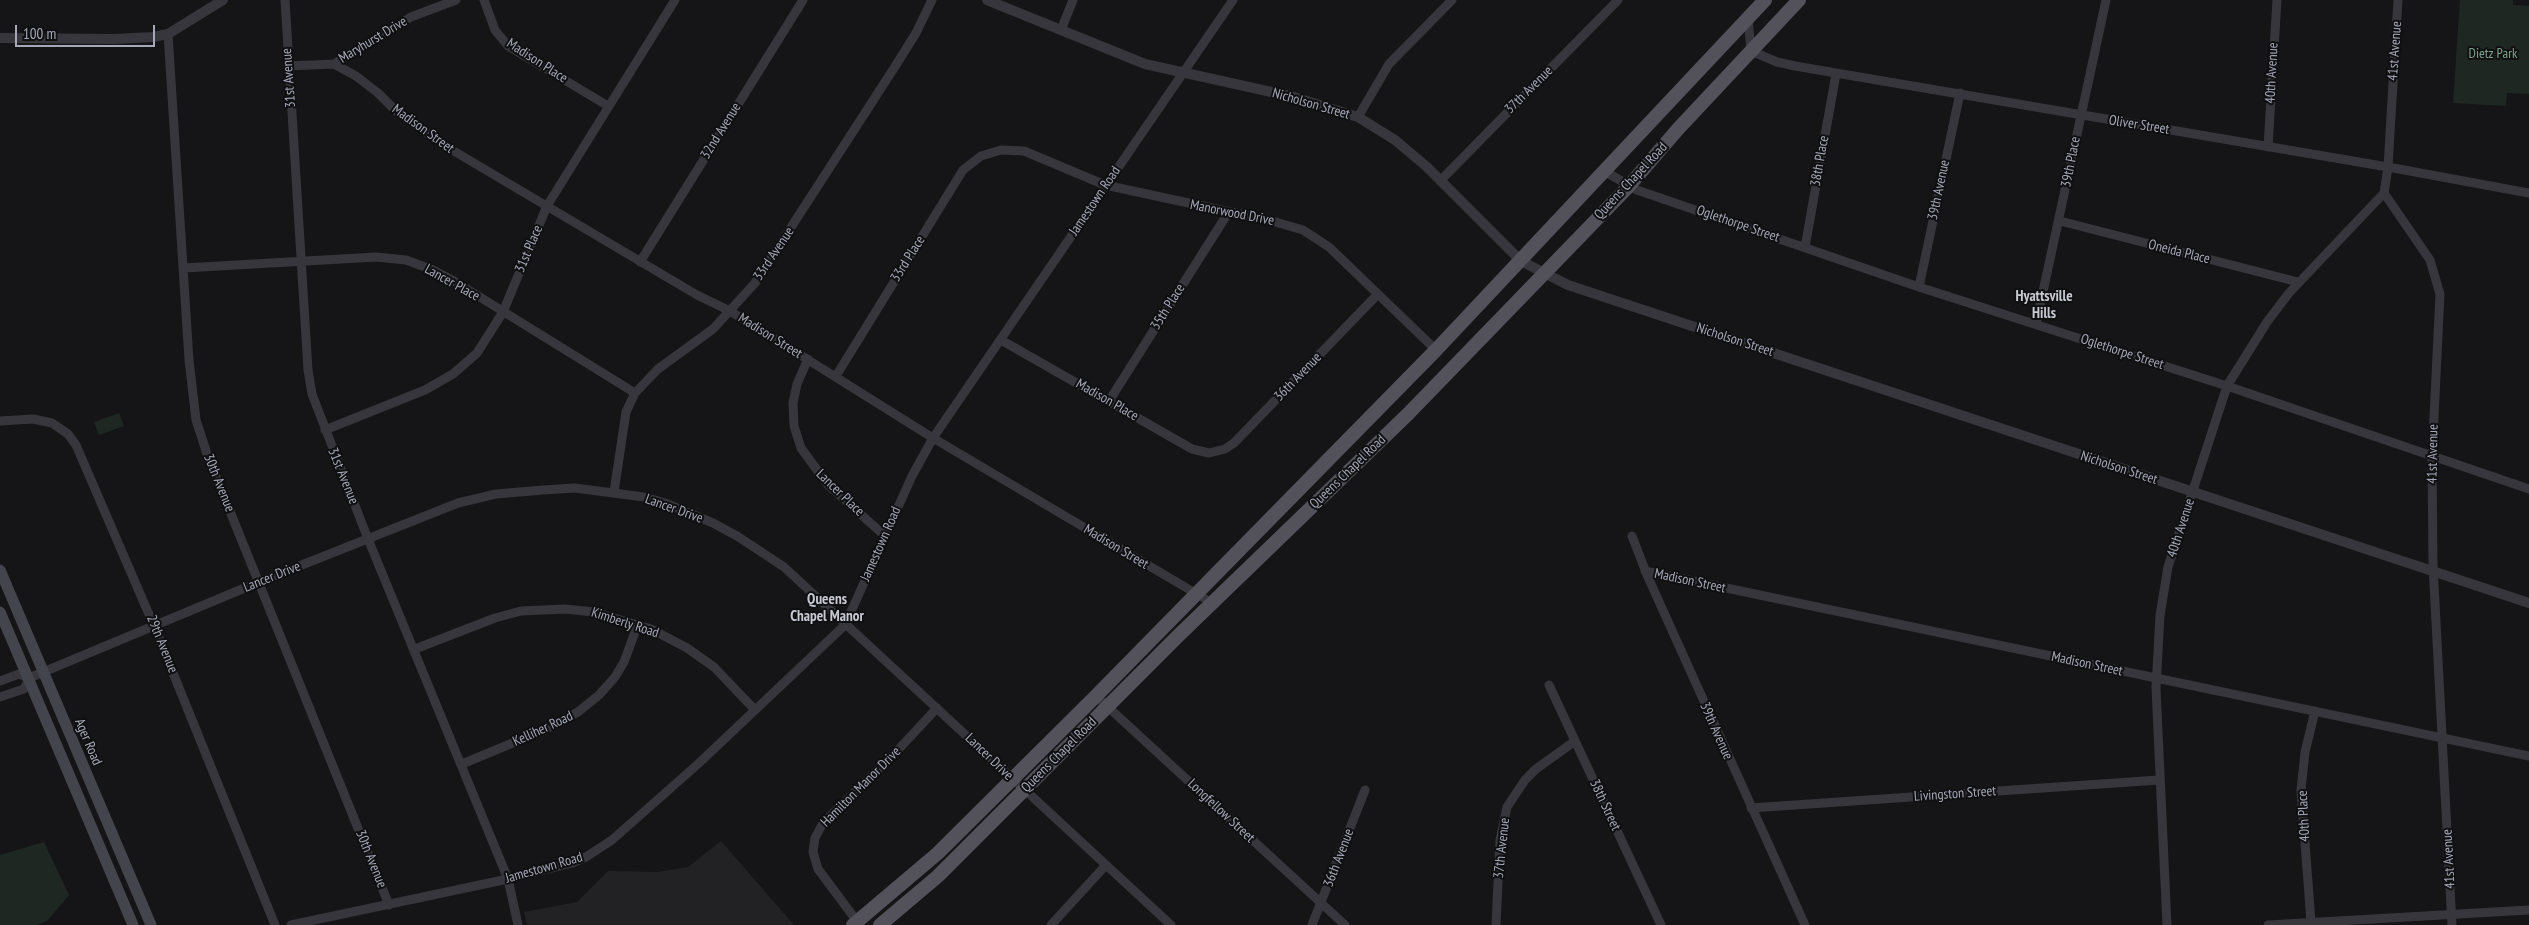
<!DOCTYPE html>
<html>
<head>
<meta charset="utf-8">
<style>
	body { margin:0 }
	#map { position:relative; width:2529px; height:925px; overflow:hidden; background:#151517; font-family:"PT Sans Narrow",sans-serif }
	canvas { display:block }
	.scale { position:absolute; left:15px; top:25px; width:140px; height:22px; box-sizing:border-box; border:2px solid #a7a8b7; border-top:0; padding-left:6px; font-size:15px; line-height:18px; white-space:nowrap; color:#a7a8b7; -webkit-text-stroke:4px #101012; paint-order:stroke }
</style>
</head>
<body>
<div id="map">
<canvas width="2529" height="925"></canvas>
<div class="scale">100 m</div>
</div>
<script>
const g = document.querySelector('canvas').getContext('2d');
g.lineJoin = 'round';
function paint(path, color) { g.fillStyle = color; g.fill(path, 'evenodd'); }
const poly = rows => new Path2D(rows.map(r => 'M' + r).join(''));
function trace(path, color, width, dash) { g.strokeStyle = color; g.lineWidth = width; g.lineCap = dash ? 'butt' : 'round'; g.setLineDash(dash || []); g.stroke(path); }
function label(font, color, halo, rows, align = 'center') {
  g.font = font + ' "PT Sans Narrow",sans-serif'; g.lineWidth = 4; g.setLineDash([]); g.textBaseline = 'middle'; g.strokeStyle = halo; g.fillStyle = color; for (const [text, x, y, turn = 0] of rows) {
    g.save(); g.translate(x, y); g.rotate((+turn || 0) * Math.PI / 180); g.textAlign = isNaN(turn) ? turn : align; if (halo) g.strokeText(text, 0, 0); g.fillText(text, 0, 0); g.restore();
  }
}
paint(poly([
	[721,841,794,925,527,925,524,912,577,902,608,871,658,872,688,867]
]), '#222124');
paint(poly([
	[2460,0,2513,0,2513,5,2529,6,2529,94,2507,93,2506,106,2453,103],
	[119,413,124,426,99,435,94,422],
	[44,842,69,895,47,921,37,925,0,925,0,855]
]), '#1f2722');
trace(poly([
	[285,0,308,370,312,394,368,539,508,879,518,925],
	[484,0,495,30,508,46,608,106],
	[2398,0,2388,167,2384,193,2430,260,2440,294,2432,458,2433,565,2452,925],
	[1748,18,1751,51,1777,62,1795,66,2388,167,2529,193],
	[1061,30,1073,0],
	[168,34,189,360,196,420,208,457,389,905],
	[334,64,356,76,378,93,397,112,447,147,697,295,730,311,933,438,1212,603],
	[288,66,334,64,411,17,456,0],
	[1358,117,1389,64,1452,0],
	[2268,147,2277,0],
	[1604,171,1637,190,1919,287,2227,386,2529,489],
	[1440,181,1618,0],
	[2060,221,2298,282],
	[1805,247,1836,74],
	[640,262,803,0],
	[184,268,376,257,406,260,433,270,454,281,635,393],
	[1919,287,1960,93],
	[2036,324,2106,0],
	[1001,340,1192,449,1209,453,1225,449,1234,443,1377,295],
	[808,359,797,384,793,403,794,426,801,448,828,485,885,536],
	[836,376,963,170,981,156,1001,150,1024,151,1105,185,1272,221,1303,230,1329,247,1436,350],
	[1109,401,1228,213],
	[0,421,33,419,52,423,68,434,76,445,154,626,275,925],
	[325,430,425,390,453,374,477,353,503,312,547,206,675,0],
	[614,492,626,412,635,393,658,369,713,329,755,283,896,65,916,33,932,0],
	[1632,536,1647,575,1805,925],
	[1645,571,2529,756],
	[415,649,495,618,521,611,565,609,594,612,651,629,687,648,714,667,755,710],
	[29,678,259,582,458,503,496,494,543,490,575,488,644,497,665,503,713,523,737,536,784,567,1171,925],
	[0,681,19,674,29,678],
	[1549,685,1661,925],
	[1096,696,1345,925],
	[0,697,24,689,29,678],
	[462,764,544,730,578,712,599,695,615,677,624,662,638,624],
	[1751,808,2159,780],
	[2311,922,2301,790,2305,752,2315,711],
	[859,924,818,869,813,852,815,838,823,823,897,751,937,708],
	[291,925,508,879,572,863,586,857,612,840,698,764,845,625,912,476,933,438,1233,0],
	[1051,925,1106,865],
	[1312,925,1365,790],
	[1496,925,1500,840,1507,807,1525,780,1536,769,1575,741],
	[2167,925,2156,688,2160,615,2168,567,2227,386,2267,322,2289,293,2384,193],
	[2268,925,2529,910]
]), '#37363c', 9);
trace(poly([
	[987,0,1145,64,1294,97,1358,117,1395,140,1427,167,1521,261,1568,285,2529,603],
	[0,38,114,39,153,37,168,34,223,0]
]), '#37363c', 10);
trace(poly([
	[0,570,151,925],
	[0,612,133,925]
]), '#44444c', 11);
trace(poly([
	[853,925,938,853,1096,696,1436,350,1765,0],
	[880,925,938,876,1179,635,1408,414,1628,187,1678,129,1799,0]
]), '#53525b', 14);
label('14px', '#a7a8b7', '#101012', [
	["Maryhurst Drive",373,40,-31],
	["41st Avenue",2395,51,-86],
	["Madison Place",537,61,33],
	["40th Avenue",2272,73,-87],
	["31st Avenue",289,78,-94],
	["37th Avenue",1529,90,-45],
	["Nicholson Street",1311,104,16],
	["Oliver Street",2139,125,9],
	["Madison Street",423,129,36],
	["32nd Avenue",721,131,-58],
	["38th Place",1820,161,-80],
	["39th Place",2071,162,-79],
	["Queens Chapel Road",1631,181,-47],
	["39th Avenue",1939,190,-78],
	["Jamestown Road",1095,201,-56],
	["Manorwood Drive",1232,213,11],
	["Oglethorpe Street",1738,224,19],
	["31st Place",529,249,-67],
	["Oneida Place",2179,252,14],
	["33rd Avenue",774,254,-56],
	["33rd Place",908,259,-58],
	["Lancer Place",452,283,29],
	["35th Place",1168,307,-58],
	["Madison Street",770,336,32],
	["Nicholson Street",1735,340,18],
	["Oglethorpe Street",2122,352,18],
	["36th Avenue",1298,377,-46],
	["Madison Place",1107,400,30],
	["41st Avenue",2433,454,-89],
	["Nicholson Street",2119,468,18],
	["Queens Chapel Road",1348,472,-44],
	["31st Avenue",343,476,68],
	["30th Avenue",219,483,68],
	["Lancer Place",840,493,44],
	["Lancer Drive",674,509,20],
	["40th Avenue",2181,528,-72],
	["Jamestown Road",881,544,-66],
	["Madison Street",1116,547,31],
	["Lancer Drive",272,577,-22],
	["Madison Street",1690,581,12],
	["Kimberly Road",625,623,18],
	["29th Avenue",162,644,68],
	["Madison Street",2087,664,12],
	["Kelliher Road",543,729,-25],
	["39th Avenue",1716,731,66],
	["Ager Road",88,742,67],
	["Queens Chapel Road",1059,755,-45],
	["Lancer Drive",989,757,44],
	["Hamilton Manor Drive",861,787,-45],
	["Livingston Street",1955,794,-4],
	["38th Street",1605,805,65],
	["Longfellow Street",1221,811,43],
	["40th Place",2304,816,-93],
	["37th Avenue",1502,848,-84],
	["36th Avenue",1339,858,-69],
	["30th Avenue",371,859,68],
	["41st Avenue",2449,859,-93],
	["Jamestown Road",544,868,-16]
]);
label('14px', '#7ea18a', '#101012', [
	["Dietz Park",2493,54]
]);
label('bold 15px', '#c8c8d3', '#101012', [
	["Hyattsville",2044,297],
	["Hills",2044,314],
	["Queens",827,600],
	["Chapel Manor",827,617]
]);
</script>
</body>
</html>
